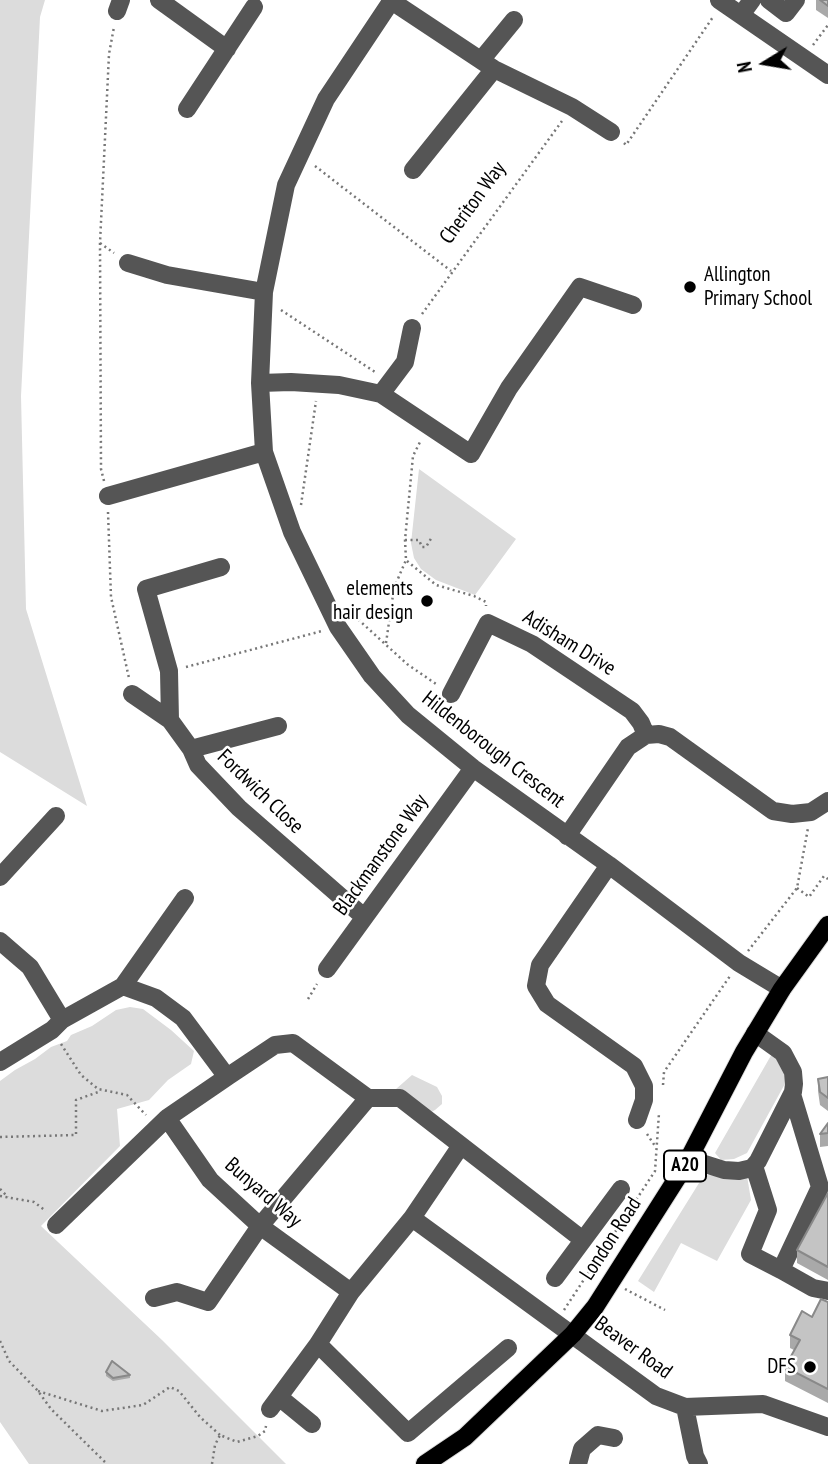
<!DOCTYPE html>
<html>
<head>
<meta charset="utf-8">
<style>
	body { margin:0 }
	#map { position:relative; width:828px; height:1464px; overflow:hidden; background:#fff; font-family:"PT Sans Narrow",sans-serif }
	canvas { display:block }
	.north { position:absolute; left:730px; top:28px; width:70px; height:70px; -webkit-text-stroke:5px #fff; paint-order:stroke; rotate:259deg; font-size:19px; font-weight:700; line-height:28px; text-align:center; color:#000 }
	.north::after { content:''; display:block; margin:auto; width:24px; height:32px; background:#000; clip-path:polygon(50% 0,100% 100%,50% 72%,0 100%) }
</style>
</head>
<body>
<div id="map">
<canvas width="828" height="1464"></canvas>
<div class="north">N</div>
</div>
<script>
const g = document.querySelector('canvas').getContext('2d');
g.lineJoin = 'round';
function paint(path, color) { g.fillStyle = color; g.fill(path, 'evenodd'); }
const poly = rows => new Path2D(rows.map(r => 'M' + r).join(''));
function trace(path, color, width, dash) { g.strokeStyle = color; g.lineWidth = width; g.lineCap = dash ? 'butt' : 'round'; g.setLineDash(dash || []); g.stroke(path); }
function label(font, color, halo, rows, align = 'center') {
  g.font = font + ' "PT Sans Narrow",sans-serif'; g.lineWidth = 5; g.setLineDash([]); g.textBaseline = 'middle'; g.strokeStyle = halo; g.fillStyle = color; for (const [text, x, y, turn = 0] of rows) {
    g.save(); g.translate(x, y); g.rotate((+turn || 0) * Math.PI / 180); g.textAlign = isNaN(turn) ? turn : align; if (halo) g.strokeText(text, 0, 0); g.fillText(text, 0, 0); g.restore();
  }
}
paint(poly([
	[0,0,45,0,40,17,21,396,26,609,87,806,0,752],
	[419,469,516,539,475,595,436,580,421,569,414,558,411,543],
	[130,1007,143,1009,171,1030,194,1051,191,1064,168,1080,149,1100,117,1109,120,1146,41,1226,162,1340,286,1464,29,1464,0,1422,0,1081,15,1070,35,1059,51,1047,67,1041,71,1035,92,1026,116,1010],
	[773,1052,787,1080,747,1153,734,1159,721,1160,715,1153],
	[412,1075,437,1087,442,1096,442,1104,435,1110,429,1113,396,1089],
	[704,1175,747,1176,751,1200,717,1261,681,1243,654,1292,638,1281]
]), '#dcdcdc');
const major = poly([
	[425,1464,465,1437,573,1334,595,1307,686,1164,744,1052,782,989,828,925]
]);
trace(major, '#dbdbdb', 20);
trace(poly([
	[813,45,828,25],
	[624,143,626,145,713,17],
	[315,166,451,271],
	[100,243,114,253],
	[281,310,375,372],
	[422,314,562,121],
	[104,481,101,469,100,243,109,54,114,27],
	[301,505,316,401],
	[108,512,111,597,129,678],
	[405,540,419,540,422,547,426,547,432,537],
	[407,561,436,585,474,596,486,602,486,606],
	[350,612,407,664,436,684],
	[386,643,394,588,406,560,405,540,413,456,420,442],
	[186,667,322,631],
	[797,888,809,897,824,876,828,879],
	[748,951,797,888,808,828],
	[308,999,317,984],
	[61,1044,81,1075,98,1089,127,1095,146,1115],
	[663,1085,664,1072,730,976],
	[647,1134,655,1146],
	[0,1137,76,1135,76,1100,101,1091],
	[0,1189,8,1197],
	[0,1196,34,1202,46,1211],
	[625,1289,665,1310],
	[564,1310,655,1171,659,1113],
	[0,1341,9,1361,38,1391,51,1409,107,1464],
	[38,1391,102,1411,143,1405,170,1387,179,1391,200,1417,220,1435],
	[212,1464,215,1445,220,1435,237,1442,258,1436,265,1431,266,1426]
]), '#777', 2.5, [2, 3.5]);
trace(poly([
	[159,0,227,49],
	[390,0,494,69,572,107,611,132],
	[392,0,326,99,286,185,264,292,260,383,264,452,292,532,338,627,372,676,408,715,473,768,609,865,739,963,782,989],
	[719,0,828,75],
	[769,0,786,13,796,0],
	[117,11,121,0],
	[741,15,752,0],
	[482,59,514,20],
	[187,109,254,7],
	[413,170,494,69],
	[128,263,167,275,264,292],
	[260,383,291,382,339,385,381,394,471,454,509,388,580,287,633,305],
	[381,394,405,362,412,328],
	[108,496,264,452],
	[132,694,170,720,191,749,198,765,239,808,364,917],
	[451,694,488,623,532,644,632,711,641,723,646,735],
	[170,720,169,671,146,589,221,567],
	[191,749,278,726],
	[567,836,628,747,646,735,659,734,670,737,773,811,792,814,811,812,828,801],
	[609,865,540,965,536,986,547,1004,634,1066,644,1086,644,1100,637,1120],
	[0,877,56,816],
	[0,941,30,967,62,1020,123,986,156,998,183,1018,227,1077,167,1118,210,1180,260,1226,351,1292,412,1218,656,1396,685,1407,763,1404,828,1427],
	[327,969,473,768],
	[123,986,185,898],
	[0,1062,52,1030,62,1020],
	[227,1077,275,1045,293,1043,368,1098,400,1098,583,1240],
	[689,1159,724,1170,739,1171,752,1168,758,1161,793,1092,794,1084,793,1072,783,1053,755,1033],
	[754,1166,768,1210,750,1254,781,1270,820,1187,792,1094],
	[412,1218,460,1147],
	[56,1225,167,1118],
	[781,1270,813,1288,828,1291],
	[555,1278,621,1189],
	[351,1292,318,1344,408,1433,508,1348],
	[154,1298,177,1292,208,1302,260,1226,368,1098],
	[279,1397,312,1424],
	[685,1407,695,1456,699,1464],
	[270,1409,318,1344],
	[578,1464,582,1449,598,1435,614,1438]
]), '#555', 18);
trace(major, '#000', 18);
paint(poly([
	[816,0,828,0,828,18,816,10],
	[828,1077,828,1111,820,1105,818,1091,818,1079],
	[828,1123,828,1146,820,1147,820,1134],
	[828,1193,828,1280,797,1263,797,1250],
	[828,1302,828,1403,785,1381,785,1367,794,1350,790,1348,790,1335,812,1317],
	[106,1372,130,1375,130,1378,113,1381,106,1376]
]), '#a9a9a9');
const building = poly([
	[820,0,828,0,828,6,820,0],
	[828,1077,828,1098,820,1092,818,1079,828,1077],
	[828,1123,828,1133,820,1134,828,1123],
	[828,1193,828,1267,797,1250,828,1193],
	[821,1299,828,1302,828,1389,785,1367,800,1340,790,1335,802,1311,812,1317,821,1299],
	[112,1361,130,1375,113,1378,106,1372,112,1361]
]);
paint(building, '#c4c4c4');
trace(building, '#898989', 2);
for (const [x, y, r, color] of [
	[690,287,7,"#000"],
	[427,601,7,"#000"],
	[810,1367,7,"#000"]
]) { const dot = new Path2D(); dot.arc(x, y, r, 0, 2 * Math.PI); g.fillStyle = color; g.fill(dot); trace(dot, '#fff', 2.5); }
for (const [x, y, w] of [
	[685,1166,42]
]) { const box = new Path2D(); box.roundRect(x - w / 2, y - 15.5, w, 31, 5); g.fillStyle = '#fff'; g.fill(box); trace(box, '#000', 2); }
label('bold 19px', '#000', null, [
	["A20",685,1166]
]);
label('21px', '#000', '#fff', [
	["Cheriton Way",473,203,-54],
	["Adisham Drive",569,643,32],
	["Hildenborough Crescent",493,750,38],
	["Fordwich Close",260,792,44],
	["Blackmanstone Way",381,855,-54],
	["Bunyard Way",263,1193,41],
	["London Road",611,1239,-57],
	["Beaver Road",633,1348,36]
]);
label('21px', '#000', '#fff', [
	["Allington",704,275,"left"],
	["Primary School",704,299,"left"],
	["elements",413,589],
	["hair design",413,613],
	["DFS",796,1367]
], 'right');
</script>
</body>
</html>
